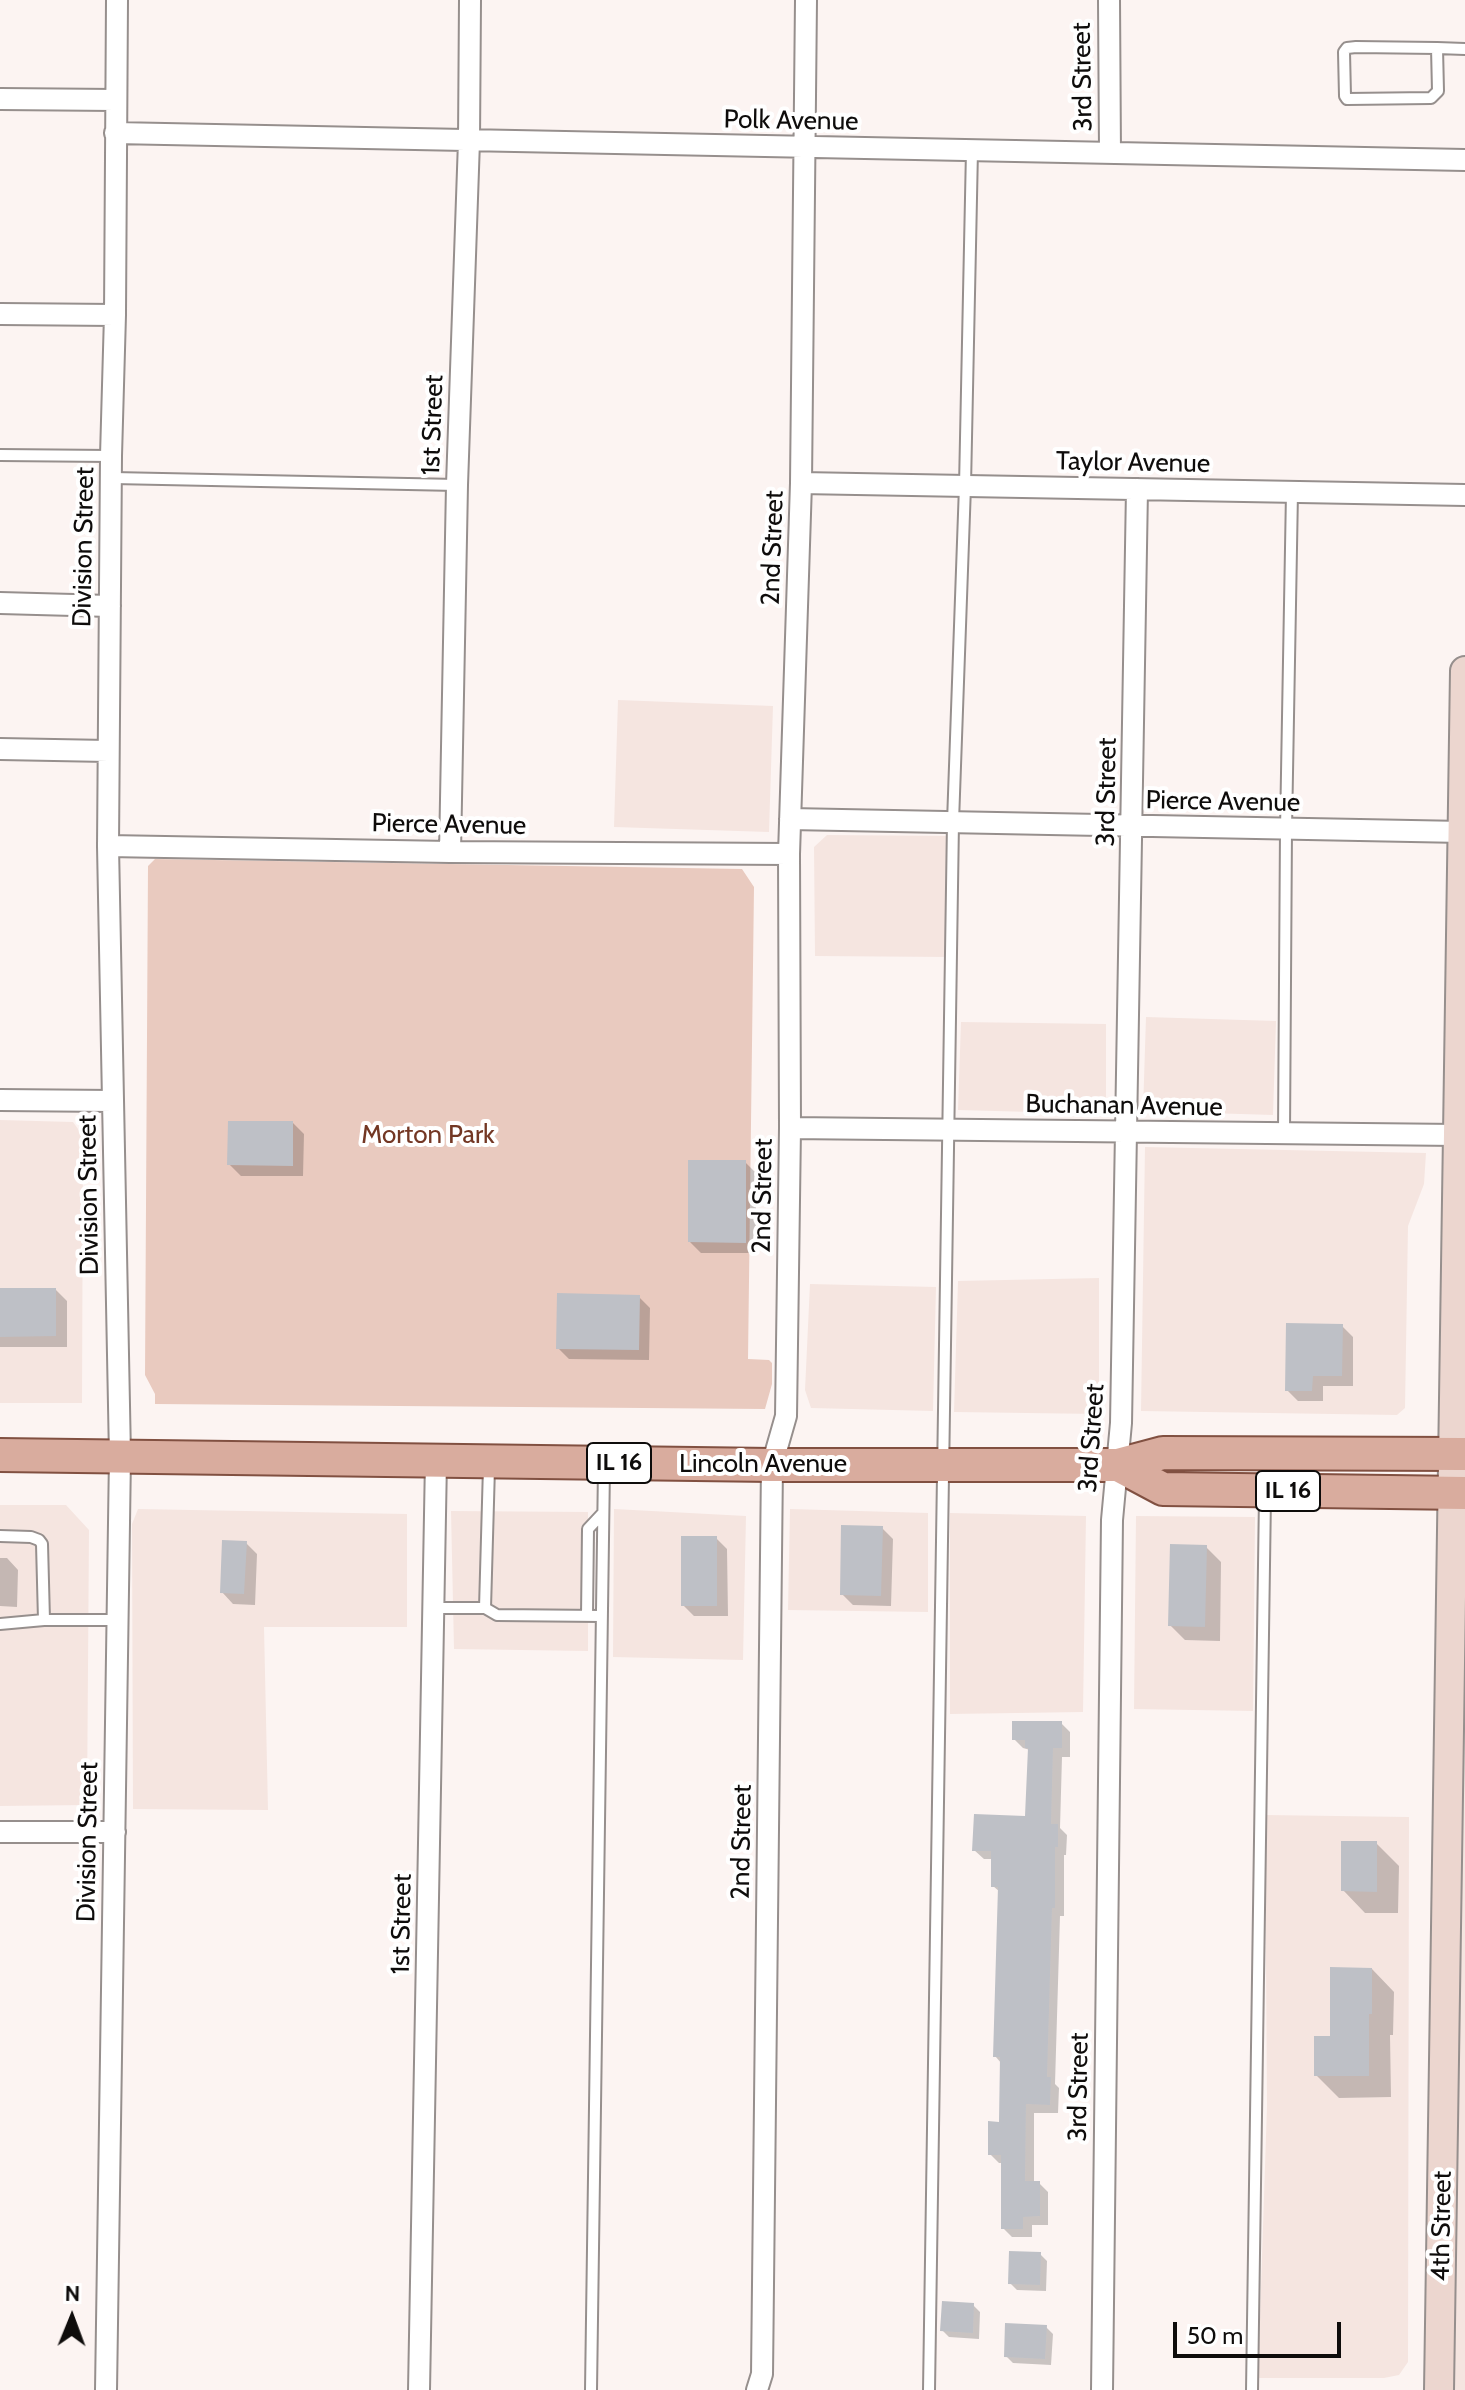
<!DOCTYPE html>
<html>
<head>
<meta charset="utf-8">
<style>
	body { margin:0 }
	#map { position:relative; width:1465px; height:2390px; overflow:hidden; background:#fcf4f2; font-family:Cabin,sans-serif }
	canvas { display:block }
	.north { position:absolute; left:32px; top:2278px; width:80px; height:80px; -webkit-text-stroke:6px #fff; paint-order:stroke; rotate:1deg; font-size:22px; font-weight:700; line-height:32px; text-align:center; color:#0e0c0b }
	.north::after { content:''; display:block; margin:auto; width:28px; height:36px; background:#0e0c0b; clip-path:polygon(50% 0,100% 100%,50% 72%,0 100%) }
	.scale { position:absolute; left:1173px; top:2322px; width:168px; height:36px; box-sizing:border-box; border:4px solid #0e0c0b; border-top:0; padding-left:10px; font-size:24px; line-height:28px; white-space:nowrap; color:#0e0c0b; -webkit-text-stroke:6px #fff; paint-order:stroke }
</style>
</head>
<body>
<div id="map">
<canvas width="1465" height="2390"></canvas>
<div class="north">N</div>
<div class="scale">50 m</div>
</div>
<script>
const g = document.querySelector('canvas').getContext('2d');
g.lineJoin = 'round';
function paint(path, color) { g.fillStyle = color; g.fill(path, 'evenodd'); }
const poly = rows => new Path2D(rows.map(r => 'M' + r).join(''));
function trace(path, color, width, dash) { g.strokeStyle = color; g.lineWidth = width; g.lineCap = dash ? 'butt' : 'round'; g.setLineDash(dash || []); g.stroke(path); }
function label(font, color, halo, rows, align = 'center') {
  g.font = font + ' Cabin,sans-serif'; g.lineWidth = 8; g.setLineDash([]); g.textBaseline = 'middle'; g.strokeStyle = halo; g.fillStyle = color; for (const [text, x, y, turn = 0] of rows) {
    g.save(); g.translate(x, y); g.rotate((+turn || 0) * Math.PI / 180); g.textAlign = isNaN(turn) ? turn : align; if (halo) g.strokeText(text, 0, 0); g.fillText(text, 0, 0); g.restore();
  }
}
paint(poly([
	[618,700,773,706,769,832,614,827],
	[827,835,950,836,948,957,815,956,814,847],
	[1146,1017,1276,1021,1273,1115,1143,1111],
	[961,1022,1106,1024,1106,1114,958,1110],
	[0,1120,73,1122,83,1136,82,1403,0,1403],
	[1145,1147,1426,1153,1424,1184,1408,1226,1405,1408,1397,1415,1141,1411],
	[1099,1278,1099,1414,954,1412,958,1281],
	[810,1284,936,1287,933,1411,811,1408,805,1390],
	[0,1505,66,1505,89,1530,87,1805,0,1806],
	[138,1509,407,1514,407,1627,264,1627,268,1810,133,1809,132,1524],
	[614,1509,746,1516,743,1660,613,1657],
	[790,1509,928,1513,928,1612,788,1610],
	[451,1511,588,1512,588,1651,454,1649],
	[950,1513,1086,1516,1083,1712,950,1714],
	[1136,1516,1255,1517,1253,1711,1134,1709],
	[1465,1588,1465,2390,1454,2390,1459,1776],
	[1265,1815,1409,1817,1408,2362,1399,2375,1384,2378,1258,2378,1267,2106]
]), '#f5e5e0');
paint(poly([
	[155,859,742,869,754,887,748,1359,769,1360,772,1363,772,1384,765,1409,155,1404,155,1394,145,1375,148,866]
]), '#e9cabf');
paint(poly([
	[293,1123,304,1134,303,1176,241,1176,229,1164],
	[745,1162,756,1173,756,1253,701,1253,690,1242],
	[0,1290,56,1290,67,1301,67,1347,0,1347],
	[639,1297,650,1308,649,1360,569,1359,558,1348],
	[1342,1326,1353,1337,1353,1386,1323,1386,1323,1401,1298,1401,1287,1390],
	[882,1528,893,1539,891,1606,853,1605,842,1594],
	[716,1538,727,1549,728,1616,694,1616,683,1605],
	[246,1543,257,1554,255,1605,233,1604,222,1592],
	[1206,1547,1221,1562,1220,1641,1185,1640,1170,1625],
	[0,1558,7,1558,18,1570,17,1607,0,1606],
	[1061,1723,1070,1732,1070,1757,1062,1757,1060,1828,1067,1835,1066,1855,1064,1855,1064,1916,1060,1916,1055,2084,1059,2088,1058,2113,1034,2113,1034,2183,1039,2183,1048,2192,1048,2225,1032,2225,1032,2237,1012,2237,1003,2228,1003,2163,999,2163,990,2154,1001,2124,1002,2064,995,2056,1000,1892,993,1886,993,1859,984,1859,974,1850,1027,1818,1030,1750,1023,1748,1014,1739],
	[1376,1843,1399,1866,1398,1913,1365,1913,1343,1890],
	[1372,1969,1394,1992,1393,2035,1390,2035,1391,2097,1339,2098,1316,2075,1332,2037],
	[1040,2254,1047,2261,1046,2291,1017,2290,1010,2283],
	[973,2305,980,2312,979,2339,949,2337,942,2330],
	[1046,2327,1053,2334,1051,2365,1013,2363,1006,2356]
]), '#0003');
paint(poly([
	[228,1121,293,1121,293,1166,227,1165],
	[688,1160,746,1160,746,1243,688,1242],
	[0,1288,56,1288,56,1336,0,1337],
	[557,1293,640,1295,639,1350,556,1349],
	[1286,1323,1343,1324,1342,1376,1313,1376,1312,1391,1285,1391],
	[841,1525,883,1526,881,1596,840,1595],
	[681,1536,717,1536,717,1606,681,1606],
	[222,1540,247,1541,244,1594,220,1593],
	[1170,1544,1207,1545,1205,1627,1168,1626],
	[1012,1721,1062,1721,1062,1748,1053,1748,1051,1824,1058,1824,1058,1847,1055,1847,1055,1908,1052,1908,1047,2077,1051,2077,1050,2105,1026,2104,1025,2181,1040,2181,1040,2216,1023,2217,1023,2229,1001,2229,1001,2155,988,2155,988,2121,999,2122,1000,2057,993,2057,998,1887,991,1887,991,1851,972,1851,974,1814,1025,1816,1028,1748,1025,1748,1025,1740,1012,1740],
	[1341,1841,1377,1841,1377,1892,1341,1891],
	[1330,1967,1372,1968,1372,2014,1369,2014,1369,2076,1314,2076,1314,2036,1330,2036],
	[1009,2251,1041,2252,1040,2285,1008,2284],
	[942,2301,974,2303,973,2333,940,2331],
	[1005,2323,1047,2325,1045,2359,1004,2357]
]), '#bec0c6');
const lane = poly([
	[1437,48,1438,91,1431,98,1347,99,1345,96,1344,52,1347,48,1356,47,1437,48,1465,49],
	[0,455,111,456],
	[113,478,457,485],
	[1284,1133,1286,829,1292,492],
	[0,1536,31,1537,39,1540,42,1544,44,1620],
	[434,1608,485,1608,497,1615,601,1616],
	[485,1608,489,1467],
	[587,1616,588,1529,603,1513],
	[0,1624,44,1620,118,1620],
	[591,2390,604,1468],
	[929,2390,953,822,965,486,972,150],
	[1252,2390,1265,1496]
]);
const street = poly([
	[1109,0,1110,153],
	[0,99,115,100],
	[115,133,1465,160],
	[0,314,115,315],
	[801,483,1465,495],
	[0,603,110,606],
	[0,749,108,751],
	[790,819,1463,832],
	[108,846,450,852,789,854],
	[450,852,457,485,469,141,470,0],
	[0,1100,113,1101],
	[790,1128,1458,1135],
	[0,1832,115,1832],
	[106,2390,120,1456,108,846,111,456,115,315,117,0],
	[419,2390,436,1460],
	[757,2390,762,2374,772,1465,786,1416,790,1128,789,854,801,483,806,0],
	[1102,2390,1112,1520,1121,1423,1137,489]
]);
const secondary = poly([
	[1439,2390,1465,671]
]);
const primary = poly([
	[0,1455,772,1465,1118,1465,1163,1453,1465,1454],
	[1118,1465,1163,1489,1465,1493]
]);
trace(lane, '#968f8d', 14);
trace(street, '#968f8d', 24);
trace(secondary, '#968f8d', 32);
trace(primary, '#815041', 36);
trace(lane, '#fff', 10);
trace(street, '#fff', 20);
trace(secondary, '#ecd6cf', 28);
trace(primary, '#d9ac9e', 32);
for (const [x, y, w] of [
	[619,1463,64],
	[1288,1491,64]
]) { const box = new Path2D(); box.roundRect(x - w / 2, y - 20, w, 40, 6); g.fillStyle = '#fff'; g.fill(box); trace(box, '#0e0c0b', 2); }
label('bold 24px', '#0e0c0b', null, [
	["IL 16",619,1463],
	["IL 16",1288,1491]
]);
label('26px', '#0e0c0b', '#fff', [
	["3rd Street",1083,77,-91],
	["Polk Avenue",791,121,1],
	["1st Street",433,425,-88],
	["Taylor Avenue",1133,463,1],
	["Division Street",84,547,-89],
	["2nd Street",773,548,-88],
	["3rd Street",1107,792,-89],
	["Pierce Avenue",1223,802,1],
	["Pierce Avenue",449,825,1],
	["Buchanan Avenue",1124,1106,1],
	["Division Street",89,1195,-91],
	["2nd Street",763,1196,-89],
	["3rd Street",1092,1438,-86],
	["Lincoln Avenue",763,1464],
	["Division Street",88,1842,-89],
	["2nd Street",742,1842,-89],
	["1st Street",402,1924,-89],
	["3rd Street",1079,2087,-89],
	["4th Street",1442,2226,-89]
]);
label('26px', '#733724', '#fff', [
	["Morton Park",428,1135]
]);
</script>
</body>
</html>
